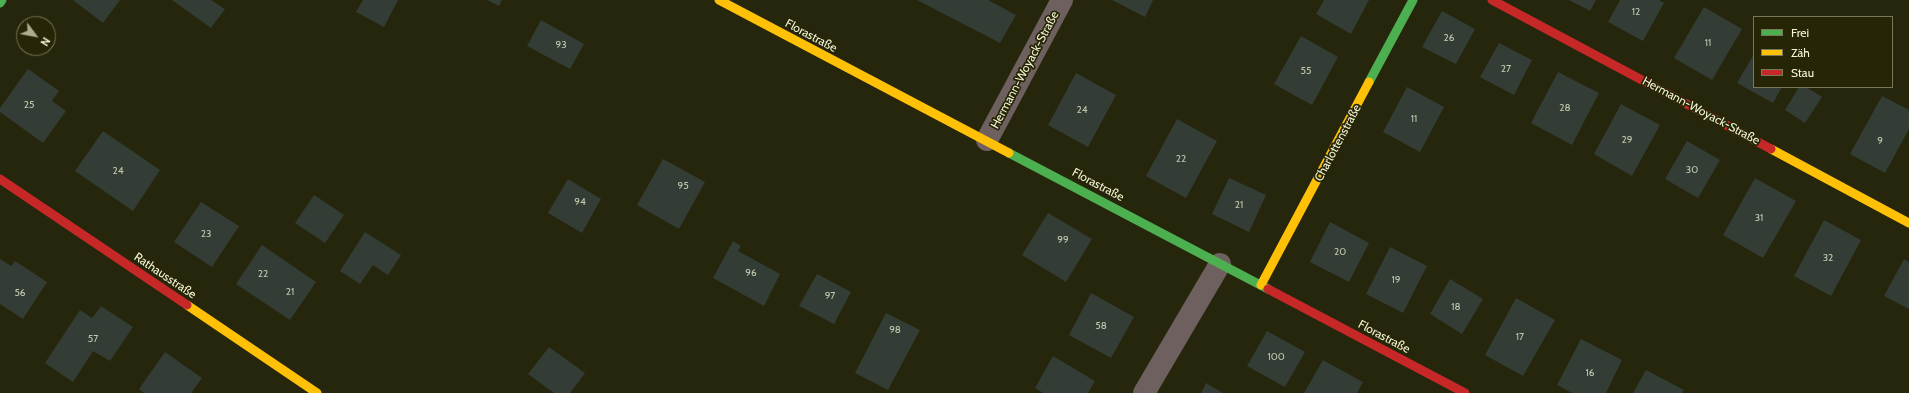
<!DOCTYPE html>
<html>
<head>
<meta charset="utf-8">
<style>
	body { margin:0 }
	#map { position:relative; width:1909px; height:393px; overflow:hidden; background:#26260c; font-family:Cabin,sans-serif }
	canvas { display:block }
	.legend { position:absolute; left:1753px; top:16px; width:140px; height:72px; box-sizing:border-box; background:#262607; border:1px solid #78795a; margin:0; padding:5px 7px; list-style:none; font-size:12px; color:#f3f5d7 }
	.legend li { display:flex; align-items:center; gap:8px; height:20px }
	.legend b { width:20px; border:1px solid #78795a }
	.north { position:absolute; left:16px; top:16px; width:40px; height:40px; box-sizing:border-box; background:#262607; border:1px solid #78795a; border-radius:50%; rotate:122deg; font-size:11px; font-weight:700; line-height:16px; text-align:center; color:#f3f5d7 }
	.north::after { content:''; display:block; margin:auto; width:14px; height:18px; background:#abad90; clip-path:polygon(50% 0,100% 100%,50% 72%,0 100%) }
</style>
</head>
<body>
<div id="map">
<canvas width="1909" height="393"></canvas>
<ul class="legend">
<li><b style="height:5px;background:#4caf50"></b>Frei</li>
<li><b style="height:5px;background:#ffc107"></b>Zäh</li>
<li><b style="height:5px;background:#c62828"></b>Stau</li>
</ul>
<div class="north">N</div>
</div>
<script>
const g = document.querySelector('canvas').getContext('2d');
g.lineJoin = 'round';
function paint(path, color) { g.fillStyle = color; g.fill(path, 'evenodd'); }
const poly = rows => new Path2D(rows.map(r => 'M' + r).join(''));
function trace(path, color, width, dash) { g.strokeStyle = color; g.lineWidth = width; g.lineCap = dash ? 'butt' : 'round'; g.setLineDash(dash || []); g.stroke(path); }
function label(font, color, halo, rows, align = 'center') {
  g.font = font + ' Cabin,sans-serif'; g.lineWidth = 3.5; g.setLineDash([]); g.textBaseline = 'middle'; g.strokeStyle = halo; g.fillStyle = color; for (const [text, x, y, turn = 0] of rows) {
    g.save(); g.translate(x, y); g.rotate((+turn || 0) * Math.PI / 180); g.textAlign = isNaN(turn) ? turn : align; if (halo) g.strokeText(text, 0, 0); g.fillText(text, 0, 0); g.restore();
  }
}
paint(poly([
	[73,0,120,0,103,23],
	[172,0,211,0,225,9,211,28],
	[363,0,398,0,384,27,356,12],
	[487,0,502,0,499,6],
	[917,0,988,0,1016,15,1000,43],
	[1112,0,1153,0,1145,17],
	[1324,0,1369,0,1351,34,1316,14],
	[1569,0,1596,0,1590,11],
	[1620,0,1659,0,1664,3,1643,41,1608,22],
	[1704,7,1742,29,1712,80,1674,58],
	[1442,11,1475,29,1456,64,1422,47],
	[541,20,584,44,570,69,527,46],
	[1301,36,1338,57,1312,105,1274,84],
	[1499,43,1532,60,1514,95,1480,77],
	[1754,54,1754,87,1782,87,1773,103,1737,83],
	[28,69,59,91,52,101,66,111,43,143,0,112,0,108],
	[1558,72,1599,93,1572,145,1531,123],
	[1076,73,1116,95,1088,147,1048,125],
	[1407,87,1444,107,1420,152,1383,132],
	[1799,87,1806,87,1822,97,1805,123,1785,110],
	[1882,96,1909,110,1909,129,1885,173,1850,154],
	[1621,104,1660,125,1632,176,1594,154],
	[1177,119,1217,141,1186,198,1146,176],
	[103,131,160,170,133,211,75,171],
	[1687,141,1720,160,1698,198,1665,179],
	[663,159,705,182,679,229,637,205],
	[1229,178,1266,195,1249,232,1212,214],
	[1755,178,1796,201,1763,258,1723,235],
	[568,179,601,199,582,233,548,213],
	[314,195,344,215,325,243,295,223],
	[201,202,239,226,212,267,174,242],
	[1048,213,1092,239,1066,282,1022,255],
	[1824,220,1861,240,1831,296,1794,276],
	[1330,222,1369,243,1349,282,1310,262],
	[365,232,401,255,388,275,373,265,360,284,340,271],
	[733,241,741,246,738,251,780,274,764,306,713,278],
	[262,245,316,282,290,320,236,284],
	[1390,247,1427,266,1403,313,1366,294],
	[0,259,11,266,15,261,47,282,23,319,0,304],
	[1904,259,1909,262,1909,309,1884,296],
	[817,274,851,292,834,324,799,306],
	[1450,279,1483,299,1462,334,1430,314],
	[1091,293,1134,317,1111,358,1069,335],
	[1516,298,1555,320,1523,376,1485,355],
	[101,306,133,327,110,361,93,351,73,382,45,363,80,310,92,318],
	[886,313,920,330,888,390,855,373],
	[1267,331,1305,352,1285,387,1247,366],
	[1581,339,1622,360,1606,393,1572,393,1557,385],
	[549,347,585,373,570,393,554,393,528,374],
	[165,352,202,378,191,393,144,393,139,389],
	[1053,356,1095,381,1088,393,1043,393,1035,388],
	[1323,360,1363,382,1357,393,1304,393],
	[1646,370,1684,390,1682,393,1633,393],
	[1206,383,1223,393,1201,393]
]), '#333d35');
trace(poly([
	[987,140,1062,0],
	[1144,393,1220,264]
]), '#6d605f', 22);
trace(poly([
	[0,3,2,0],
	[1369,82,1413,0],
	[1009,153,1268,289]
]), '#4caf50', 9);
trace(poly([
	[719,0,1009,153],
	[1771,149,1909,223],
	[1261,285,1369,82],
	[187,305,317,393]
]), '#ffc107', 9);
trace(poly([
	[1492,0,1771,149],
	[0,179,187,305],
	[1268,289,1465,393]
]), '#c62828', 9);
label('10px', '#c3c7ae', null, [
	["12",1636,12],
	["26",1449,38],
	["11",1708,43],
	["93",561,45],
	["27",1506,69],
	["55",1306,71],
	["25",29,105],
	["28",1565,108],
	["24",1082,110],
	["11",1414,119],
	["29",1627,140],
	["9",1880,141],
	["22",1181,159],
	["30",1692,170],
	["24",118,171],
	["95",683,186],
	["94",580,202],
	["21",1239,205],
	["31",1759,218],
	["23",206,234],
	["99",1063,240],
	["20",1340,252],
	["32",1828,258],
	["96",751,273],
	["22",263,274],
	["19",1396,280],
	["21",290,292],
	["56",20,293],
	["97",830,296],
	["18",1456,307],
	["58",1101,326],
	["98",895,330],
	["17",1520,337],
	["57",93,339],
	["100",1276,357],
	["16",1590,373]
]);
label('12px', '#f3f5d7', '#262607', [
	["Florastraße",811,36,28],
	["Hermann-Woyack-Straße",1025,70,-62],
	["Hermann-Woyack-Straße",1701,111,28],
	["Charlottenstraße",1338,143,-62],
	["Florastraße",1098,185,28],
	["Rathausstraße",165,276,34],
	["Florastraße",1384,337,28]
]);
</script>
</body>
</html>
